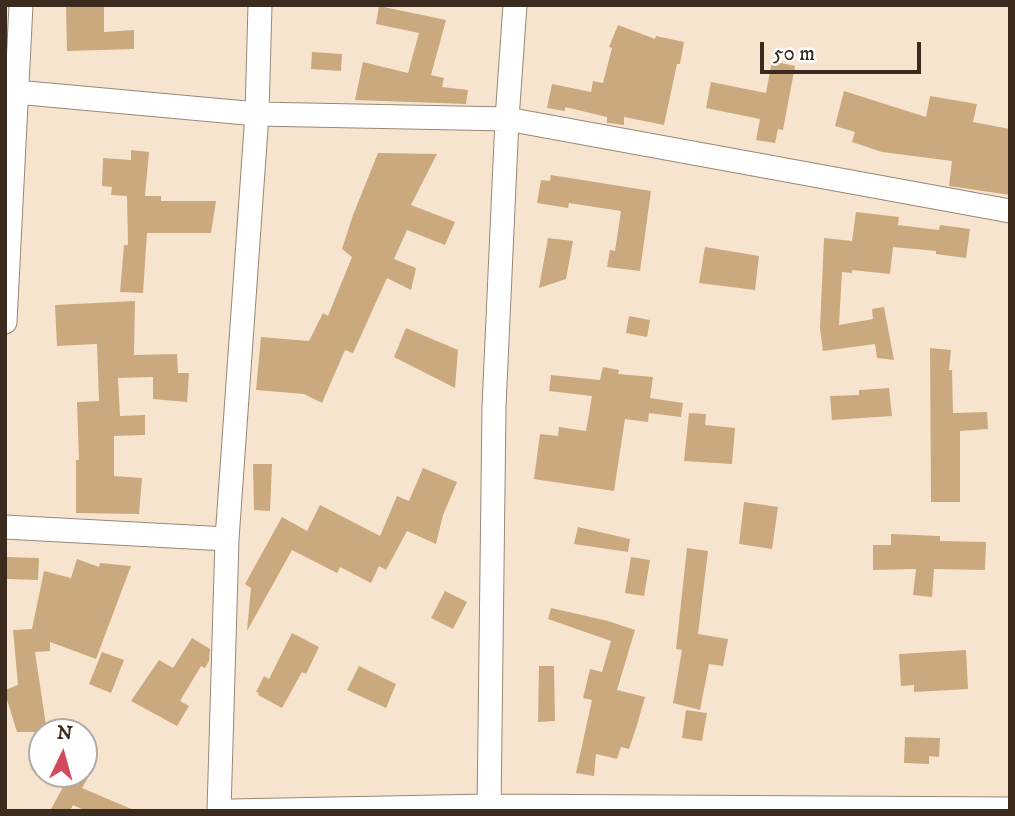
<!DOCTYPE html>
<html>
<head>
<meta charset="utf-8">
<style>
	body { margin:0 }
	#map { position:relative; width:1015px; height:816px; overflow:hidden; background:#f7e4ce; font-family:"IM FELL DW Pica",serif }
	canvas { display:block }
	.frame { position:absolute; inset:0; border:7px solid #3b2a1e; pointer-events:none }
	.north { position:absolute; left:28px; top:718px; width:70px; height:70px; box-sizing:border-box; background:#fff; border:2px solid #b1aaa5; border-radius:50%; rotate:5deg; font-size:19px; font-weight:700; line-height:28px; text-align:center; color:#3b2a1e }
	.north::after { content:''; display:block; margin:auto; width:24px; height:32px; background:#d1495b; clip-path:polygon(50% 0,100% 100%,50% 72%,0 100%) }
	.scale { position:absolute; left:760px; top:42px; width:161px; height:32px; box-sizing:border-box; border:4px solid #3b2a1e; border-top:0; padding-left:9px; font-size:21px; line-height:24px; white-space:nowrap; color:#3b2a1e; -webkit-text-stroke:5px #fff; paint-order:stroke }
</style>
</head>
<body>
<div id="map">
<canvas width="1015" height="816"></canvas>
<div class="frame"></div>
<div class="north">N</div>
<div class="scale">50 m</div>
</div>
<script>
const g = document.querySelector('canvas').getContext('2d');
g.lineJoin = 'round';
function paint(path, color) { g.fillStyle = color; g.fill(path, 'evenodd'); }
const poly = rows => new Path2D(rows.map(r => 'M' + r).join(''));
function trace(path, color, width, dash) { g.strokeStyle = color; g.lineWidth = width; g.lineCap = dash ? 'butt' : 'round'; g.setLineDash(dash || []); g.stroke(path); }
paint(poly([
	[66,5,104,5,104,32,134,30,134,49,67,51],
	[379,6,446,20,431,75,444,78,442,87,468,90,466,104,355,100,363,62,408,73,419,33,376,24],
	[618,25,655,39,656,36,684,42,680,64,677,64,664,125,624,117,624,125,609,123,607,123,607,117,565,107,565,111,547,108,552,84,591,92,593,81,603,83,612,48,609,47],
	[312,52,342,54,341,71,311,69],
	[772,61,795,66,783,130,778,129,775,143,756,140,760,119,706,108,711,82,766,93],
	[844,91,926,117,930,96,977,104,973,122,1010,129,1010,195,949,186,952,161,882,152,852,142,855,132,835,126],
	[131,150,149,152,145,196,161,196,161,201,216,201,211,233,147,233,143,293,120,292,124,245,128,245,127,196,111,195,112,187,102,186,103,158,131,160],
	[378,153,437,154,411,205,455,222,445,245,407,230,394,259,416,268,411,290,387,278,353,353,345,350,322,403,304,394,256,390,261,337,309,341,323,313,328,316,352,257,342,249,353,215],
	[551,175,651,191,640,271,607,267,610,250,615,251,621,211,569,203,568,208,537,203,541,180,550,181],
	[856,212,899,217,898,225,939,230,940,225,970,229,966,258,936,254,936,251,893,247,890,274,852,270,852,273,842,272,839,325,873,319,872,309,884,307,894,360,877,358,875,344,823,351,820,328,824,238,852,241],
	[548,238,573,241,566,279,539,288],
	[705,247,759,256,755,290,699,283],
	[135,301,134,355,177,354,178,373,189,373,187,402,153,399,153,377,118,378,120,416,145,415,145,435,114,436,114,476,142,478,139,514,76,513,76,460,79,460,77,402,99,401,97,344,57,346,55,305],
	[629,316,650,320,647,337,626,333],
	[406,328,458,350,455,388,394,357],
	[930,348,951,350,949,370,952,370,953,413,987,412,988,429,960,431,960,502,931,502],
	[603,367,619,370,618,374,653,377,650,398,683,403,681,417,649,413,648,422,625,419,614,491,534,479,540,434,558,436,559,427,586,431,592,396,549,391,551,375,600,380],
	[889,388,892,416,832,420,830,396,859,395,859,390],
	[689,413,706,414,705,425,735,428,732,464,684,461],
	[253,464,272,464,270,511,254,510],
	[423,468,457,482,443,515,436,544,407,531,386,570,379,566,371,583,340,567,337,573,292,550,247,631,251,588,245,584,282,517,307,531,320,505,380,536,397,496,409,501],
	[744,502,778,507,772,549,739,544],
	[578,527,630,539,628,552,574,544],
	[891,534,940,536,940,541,986,542,985,570,934,569,932,597,913,595,916,569,873,570,873,545,891,545],
	[687,548,708,551,698,634,728,639,723,666,709,664,700,710,673,703,682,650,676,649],
	[7,557,39,558,38,580,7,579],
	[631,557,650,560,644,596,625,593],
	[77,559,99,567,100,563,131,566,96,659,50,642,50,651,35,652,47,732,17,732,5,693,5,690,18,685,13,630,32,629,44,571,71,578],
	[445,591,467,602,453,629,431,618],
	[551,608,608,621,635,630,617,690,645,697,637,725,629,749,621,747,617,759,596,754,594,776,576,773,592,700,583,698,590,669,602,672,611,641,548,619],
	[292,633,319,647,306,674,302,672,282,708,258,695,259,693,256,692,264,676,269,679],
	[192,638,210,649,209,661,205,668,201,666,180,701,189,706,177,726,131,701,159,660,173,668],
	[966,650,968,689,914,692,914,685,901,686,899,654],
	[102,652,124,660,111,693,89,684],
	[359,666,396,684,386,708,347,690],
	[539,666,554,666,555,721,538,722],
	[686,710,707,713,702,741,682,738],
	[905,737,940,738,939,757,929,756,929,764,904,763],
	[70,774,90,774,82,788,136,811,86,811,73,805,70,811,50,811]
]), '#cba97f');
const minor = poly([
	[5,91,257,114,507,119,1010,211],
	[5,322,21,5],
	[5,527,227,539],
	[219,811,227,539,257,114,260,5],
	[231,811,488,806,1010,809],
	[489,811,494,407,507,119,515,5]
]);
trace(minor, '#998776', 25);
trace(minor, '#fff', 23);
</script>
</body>
</html>
